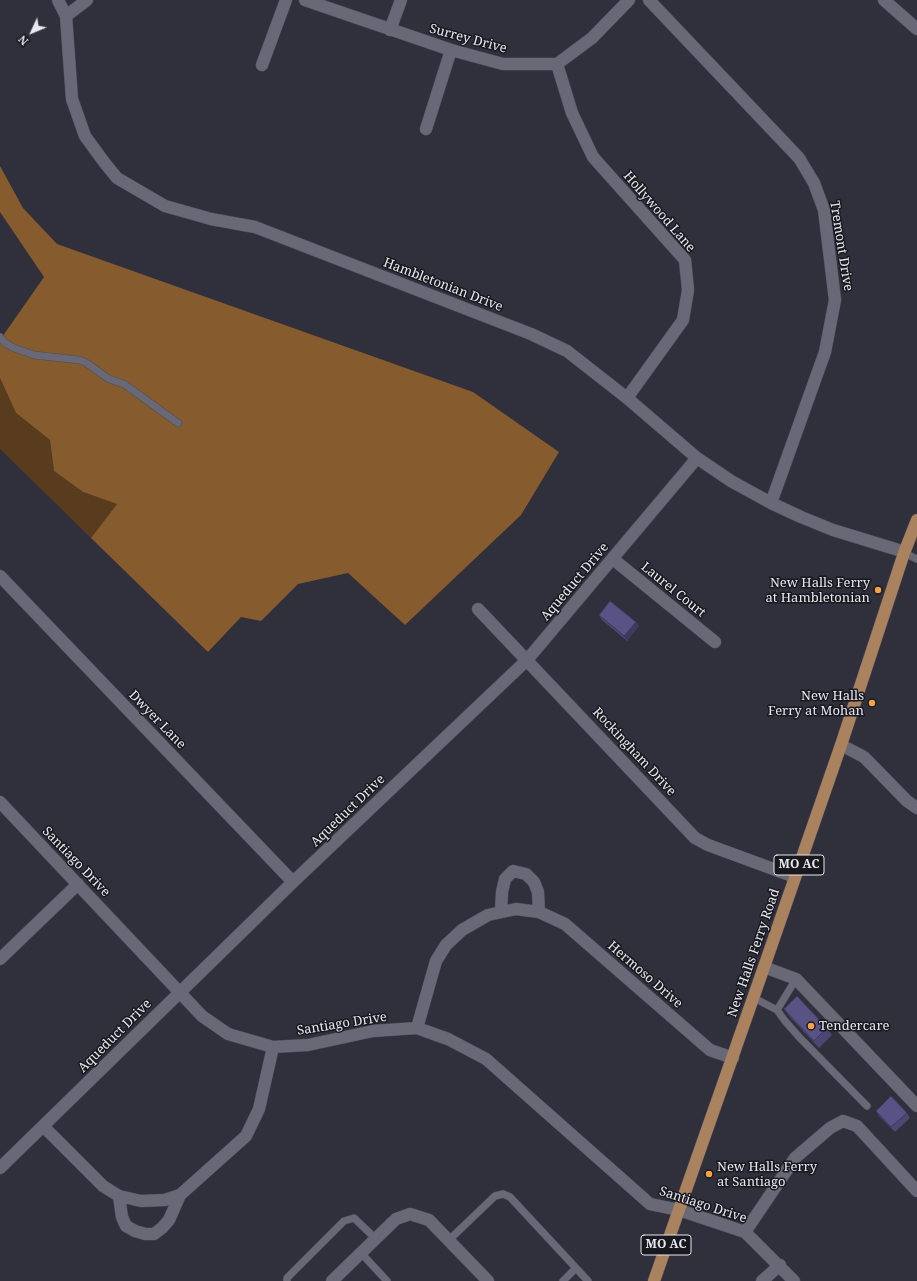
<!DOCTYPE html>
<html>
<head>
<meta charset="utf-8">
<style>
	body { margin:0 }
	#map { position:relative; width:917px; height:1281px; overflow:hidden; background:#302f3c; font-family:"Noto Serif",serif }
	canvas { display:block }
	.north { position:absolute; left:12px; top:12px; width:40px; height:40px; -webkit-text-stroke:3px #18181e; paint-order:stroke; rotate:226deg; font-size:11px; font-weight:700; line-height:16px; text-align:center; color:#e8e8f1 }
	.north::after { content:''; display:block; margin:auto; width:14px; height:18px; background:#e8e8f1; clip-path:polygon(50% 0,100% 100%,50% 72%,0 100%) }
</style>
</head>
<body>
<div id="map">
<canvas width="917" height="1281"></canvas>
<div class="north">N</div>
</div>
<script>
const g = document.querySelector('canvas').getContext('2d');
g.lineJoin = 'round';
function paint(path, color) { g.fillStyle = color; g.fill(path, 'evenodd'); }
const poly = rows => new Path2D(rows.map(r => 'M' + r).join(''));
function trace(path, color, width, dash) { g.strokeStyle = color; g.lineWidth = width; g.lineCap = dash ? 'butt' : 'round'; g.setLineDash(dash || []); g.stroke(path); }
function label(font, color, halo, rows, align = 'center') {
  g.font = font + ' "Noto Serif",serif'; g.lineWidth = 3; g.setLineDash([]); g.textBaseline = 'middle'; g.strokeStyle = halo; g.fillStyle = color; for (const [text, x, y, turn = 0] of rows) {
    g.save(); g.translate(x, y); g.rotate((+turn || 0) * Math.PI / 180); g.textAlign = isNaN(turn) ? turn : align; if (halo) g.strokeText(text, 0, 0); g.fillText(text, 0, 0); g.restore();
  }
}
paint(poly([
	[0,378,16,413,50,440,54,471,83,492,117,504,91,538,0,449]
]), '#593c1d');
paint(poly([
	[0,166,23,208,57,244,473,392,559,452,521,515,405,625,348,573,298,584,261,621,241,617,208,652,91,538,117,504,83,492,54,471,50,440,16,413,0,378,0,340,44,277,0,212]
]), '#865b2e');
const lane = poly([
	[0,337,5,343,14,348,34,355,79,360,85,362,109,379,124,384,178,423],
	[904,553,917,559],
	[754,998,777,1010,796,979],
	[777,1010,785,1021,800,1038,867,1106],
	[449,1240,495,1196,503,1194,510,1197,588,1281],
	[361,1253,387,1281],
	[287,1281,287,1278,344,1221,354,1218,376,1239],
	[563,1281,576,1268]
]);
const street = poly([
	[58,0,66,16,72,99,85,136,104,162,117,178,165,206,211,219,255,227,531,334,567,351,627,398,697,458,731,481,771,503,801,517,833,530,905,552],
	[305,0,451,50,503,64,557,64,592,38,629,0],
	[649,0,799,158,814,183,824,210,835,300,825,352,771,503],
	[884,0,917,29],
	[66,16,87,0],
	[390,30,401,0],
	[557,64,572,113,593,157,685,260,688,290,683,320,627,398],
	[262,65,286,0],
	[426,129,451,50],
	[613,559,715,642],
	[0,576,293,882],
	[478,609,695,838,708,845,795,877],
	[841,745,864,757,907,801,917,808],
	[0,802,202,1016,228,1034,273,1047,308,1045,373,1031,417,1028,448,1039,486,1059,650,1204,679,1210,745,1232,794,1281],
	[501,912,502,892,505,879,513,871,526,874,534,882,538,892,539,912],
	[0,959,78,884],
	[764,967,796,979,917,1106],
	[417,1028,436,961,446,945,462,930,488,915,516,909,539,912,565,924,710,1050,733,1058],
	[44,1127,103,1186,119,1196,141,1201,165,1200,180,1195,246,1136,259,1109,273,1047],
	[0,1168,293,882,527,660,697,458],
	[119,1196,122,1217,126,1226,135,1231,145,1234,154,1234,162,1228,169,1220,180,1195],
	[745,1232,795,1158,830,1128,843,1121,857,1126,917,1191],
	[332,1281,396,1219,410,1214,429,1220,488,1281],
	[762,1281,780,1265]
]);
const primary = poly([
	[654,1281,764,967,841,745,904,553,917,520]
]);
trace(lane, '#4e4d59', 8);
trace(street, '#4e4d59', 13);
trace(primary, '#4e4d59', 13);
trace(lane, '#696877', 7);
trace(street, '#696877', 12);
trace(primary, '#aa825e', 12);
paint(poly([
	[599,615,636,622,639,626,627,641,602,620],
	[784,1009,827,1028,832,1035,819,1048,789,1016],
	[876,1111,907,1113,910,1118,895,1132,879,1116]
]), '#4c4772');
paint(poly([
	[636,622,639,626,627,641,624,636]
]), '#3e395d');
const building = poly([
	[610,601,636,622,624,636,599,615,610,601],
	[797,996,827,1028,814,1041,784,1009,797,996],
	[891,1096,907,1113,891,1127,876,1111,891,1096]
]);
paint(building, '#585285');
trace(building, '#3e395d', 1);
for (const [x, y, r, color] of [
	[878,590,4,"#f5a246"],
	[872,703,4,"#f5a246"],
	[811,1026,4,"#f5a246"],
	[709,1174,4,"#f5a246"]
]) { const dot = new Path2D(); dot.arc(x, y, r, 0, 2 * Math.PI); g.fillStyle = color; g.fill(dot); trace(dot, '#18181e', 1.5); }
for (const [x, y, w] of [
	[799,865,50],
	[666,1245,50]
]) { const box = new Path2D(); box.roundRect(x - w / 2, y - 10, w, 20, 3); g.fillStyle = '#18181e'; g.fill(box); trace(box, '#e8e8f1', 1); }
label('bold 12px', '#e8e8f1', null, [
	["MO AC",799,865],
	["MO AC",666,1245]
]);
label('13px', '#e8e8f1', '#18181e', [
	["Surrey Drive",468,39,15],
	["Hollywood Lane",659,212,49],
	["Tremont Drive",841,246,81],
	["Hambletonian Drive",443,285,21],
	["Aqueduct Drive",575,582,-50],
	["Laurel Court",673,590,39],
	["Dwyer Lane",157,720,46],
	["Rockingham Drive",634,752,47],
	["Aqueduct Drive",348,811,-44],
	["Santiago Drive",76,862,46],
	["New Halls Ferry Road",754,953,-71],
	["Hermoso Drive",645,975,41],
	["Santiago Drive",342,1024,-9],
	["Aqueduct Drive",115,1036,-45],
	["Santiago Drive",703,1205,18]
]);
label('13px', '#e8e8f1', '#18181e', [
	["New Halls Ferry",870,583],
	["at Hambletonian",870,598],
	["New Halls",864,696],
	["Ferry at Mohan",864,711],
	["Tendercare",819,1026,"left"],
	["New Halls Ferry",717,1167,"left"],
	["at Santiago",717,1182,"left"]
], 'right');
</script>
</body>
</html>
